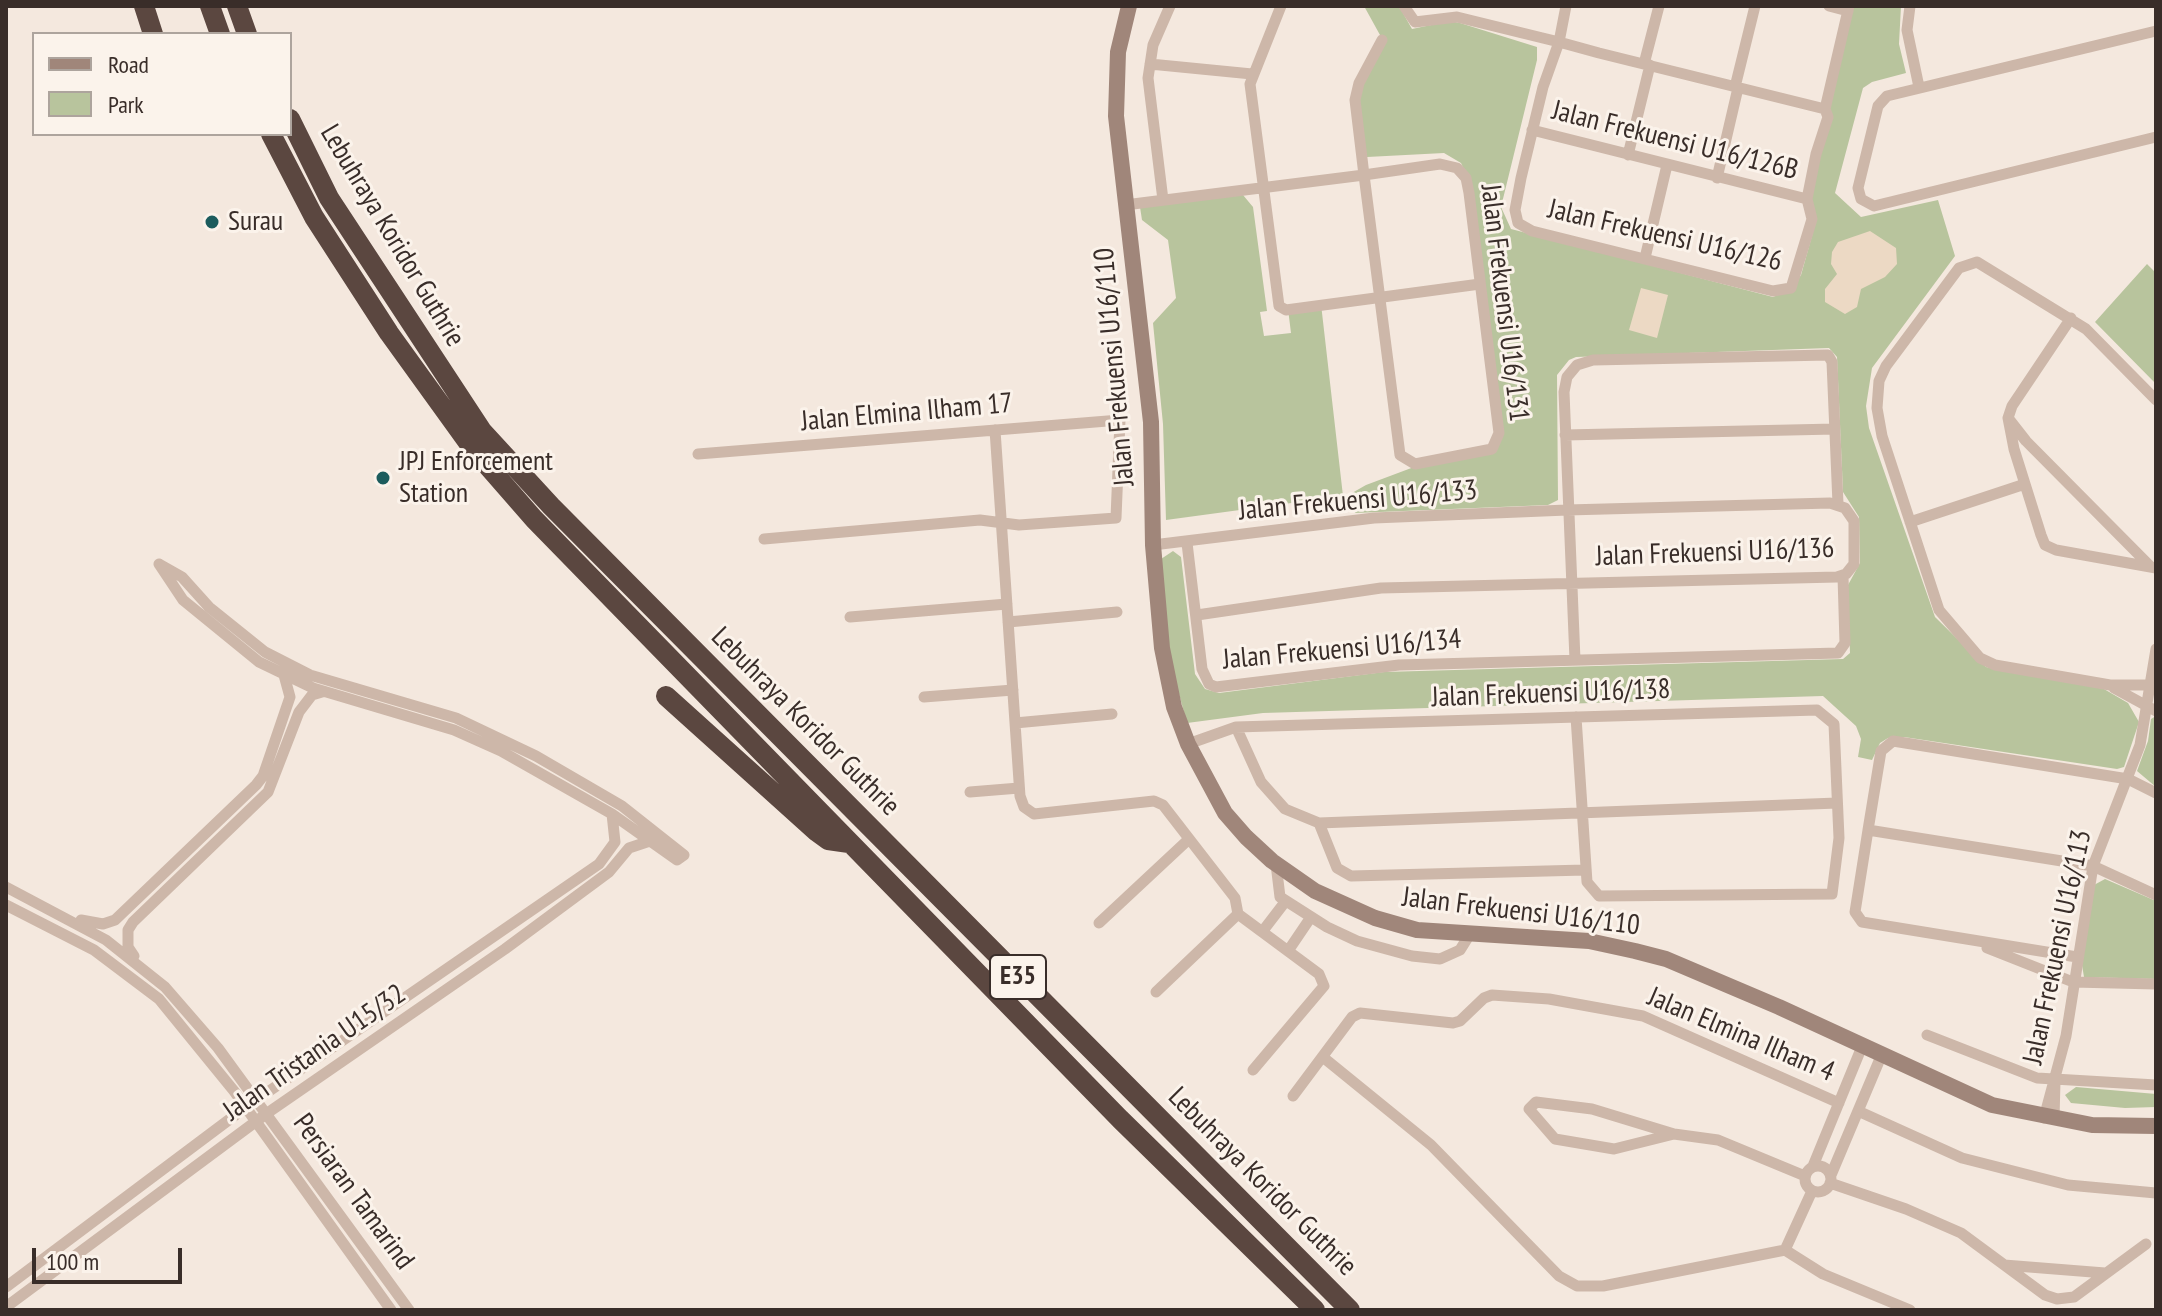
<!DOCTYPE html>
<html>
<head>
<meta charset="utf-8">
<style>
	body { margin:0 }
	#map { position:relative; width:2162px; height:1316px; overflow:hidden; background:#f4e8de; font-family:"PT Sans Narrow",sans-serif }
	canvas { display:block }
	.frame { position:absolute; inset:0; border:8px solid #392d29; pointer-events:none }
	.legend { position:absolute; left:32px; top:32px; width:260px; height:104px; box-sizing:border-box; background:#fbf3eb; border:2px solid #ada49d; margin:0; padding:10px 14px; list-style:none; font-size:24px; color:#392d29 }
	.legend li { display:flex; align-items:center; gap:16px; height:40px }
	.legend b { width:40px; border:2px solid #ada49d }
	.scale { position:absolute; left:32px; top:1248px; width:150px; height:36px; box-sizing:border-box; border:4px solid #392d29; border-top:0; padding-left:10px; font-size:24px; line-height:28px; white-space:nowrap; color:#392d29; -webkit-text-stroke:6px #fbf3eb; paint-order:stroke }
</style>
</head>
<body>
<div id="map">
<canvas width="2162" height="1316"></canvas>
<div class="frame"></div>
<ul class="legend">
<li><b style="height:10px;background:#a0867a"></b>Road</li>
<li><b style="height:22px;background:#b8c49d"></b>Park</li>
</ul>
<div class="scale">100 m</div>
</div>
<script>
const g = document.querySelector('canvas').getContext('2d');
g.lineJoin = 'round';
function paint(path, color) { g.fillStyle = color; g.fill(path, 'evenodd'); }
const poly = rows => new Path2D(rows.map(r => 'M' + r).join(''));
function trace(path, color, width, dash) { g.strokeStyle = color; g.lineWidth = width; g.lineCap = dash ? 'butt' : 'round'; g.setLineDash(dash || []); g.stroke(path); }
function label(font, color, halo, rows, align = 'center') {
  g.font = font + ' "PT Sans Narrow",sans-serif'; g.lineWidth = 6; g.setLineDash([]); g.textBaseline = 'middle'; g.strokeStyle = halo; g.fillStyle = color; for (const [text, x, y, turn = 0] of rows) {
    g.save(); g.translate(x, y); g.rotate((+turn || 0) * Math.PI / 180); g.textAlign = isNaN(turn) ? turn : align; if (halo) g.strokeText(text, 0, 0); g.fillText(text, 0, 0); g.restore();
  }
}
paint(poly([
	[1364,6,1399,6,1412,29,1450,21,1460,23,1537,47,1537,60,1501,207,1511,229,1773,297,1792,289,1801,275,1815,225,1807,199,1853,6,1901,6,1899,44,1906,73,1872,82,1863,88,1835,193,1861,217,1938,200,1955,256,1872,368,1866,406,1869,428,1935,617,1986,667,2104,689,2128,703,2139,722,2124,767,2117,769,1904,737,1888,738,1880,743,1872,760,1858,757,1861,739,1856,726,1823,696,1263,713,1187,723,1171,665,1161,559,1173,551,1181,557,1195,674,1205,689,1219,693,1384,672,1843,659,1850,653,1848,585,1860,563,1859,517,1843,492,1837,357,1829,348,1576,357,1569,360,1557,375,1558,500,1548,505,1355,513,1352,493,1366,485,1414,467,1482,455,1498,435,1466,174,1461,163,1444,153,1367,157,1354,101,1380,35],
	[1243,195,1253,207,1267,311,1260,312,1264,336,1291,333,1288,309,1321,304,1343,496,1166,520,1163,424,1153,323,1176,298,1168,240,1142,220,1140,207],
	[2147,264,2156,273,2156,384,2095,322],
	[2156,716,2156,787,2137,771,2148,741,2151,719],
	[2105,879,2156,901,2156,979,2084,977,2082,965,2094,885],
	[2076,1087,2156,1094,2156,1107,2125,1108,2071,1103,2065,1095]
]), '#b8c49d');
paint(poly([
	[1870,231,1896,248,1897,264,1885,277,1861,289,1857,307,1845,314,1825,302,1825,289,1837,274,1831,264,1832,252,1838,242],
	[1641,288,1668,295,1657,338,1629,330]
]), '#ecd9c4');
trace(poly([
	[1281,6,1250,84,1279,306,1286,310,1480,284],
	[1404,6,1415,22,1457,17,1559,42,1599,53,1825,109,1828,117,1816,154,1807,199,1812,219,1791,288,1773,291,1532,231,1518,223,1515,210,1521,178,1543,87,1559,42,1566,6],
	[1829,6,1848,11],
	[1910,6,1907,30,1919,87],
	[2156,31,1887,96,1878,106,1858,188,1861,199,1874,206,2156,137],
	[1150,64,1252,74],
	[1644,64,1659,6],
	[1735,87,1755,6],
	[1825,109,1849,6],
	[1532,130,1807,199],
	[1628,155,1650,65],
	[1717,178,1738,88],
	[1163,200,1148,78,1153,45,1170,6],
	[1125,205,1364,175,1440,164,1457,168,1466,178,1469,193,1499,433,1492,449,1415,464,1400,455,1364,175,1355,100,1359,83,1382,40],
	[1645,258,1667,165],
	[2071,318,2012,406,2008,418,2014,449,2041,535,2045,545,2056,550,2156,568],
	[2008,418,2026,441,2151,567],
	[995,430,1020,796,1024,807,1034,814,1154,801,1163,805,1235,898,1238,914,1319,974,1324,986,1253,1070],
	[1565,435,1835,429],
	[698,454,1120,420,1116,518,1019,525,980,520,764,539],
	[1910,522,2025,484],
	[1187,543,1202,669,1209,684,1216,687,1399,665,1838,653,1845,643,1843,576],
	[1153,545,1374,518,1567,510,1830,503,1845,508,1854,521,1854,564,1846,574,1837,577,1381,588,1197,615],
	[159,564,182,577,209,607,265,652,310,675,456,718,536,756,622,806,684,855,677,860,612,814,501,751,454,730,313,688,259,662,183,600,159,564],
	[850,617,1007,604],
	[1008,622,1117,612],
	[1575,660,1564,392,1567,377,1577,365,1593,360,1828,355,1832,362,1838,504],
	[2151,685,2110,685,1995,665,1980,658,1939,610,1882,436,1877,408,1879,381,1886,366,1959,268,1977,262,2086,329,2156,400],
	[2114,688,2156,711],
	[924,697,1013,690],
	[1015,723,1112,714],
	[1236,727,1261,782,1285,809,1319,823,1337,868,1351,876,1585,870],
	[1188,744,1236,727,1817,710,1834,724,1839,838,1832,894,1599,896,1587,882,1576,717],
	[970,792,1019,788],
	[2156,793,2128,779,1893,741,1881,751,1868,830,2093,866,2156,895],
	[1319,823,1837,803],
	[1868,830,1855,912,1862,922,2077,957],
	[1276,864,1280,897,1327,927,1357,941,1412,956,1440,959,1460,950,1470,934],
	[6,887,106,940,165,987,218,1048,409,1310],
	[6,905,94,950,159,999,234,1091,391,1310],
	[81,920,103,924,115,920,256,785,263,776,290,697,284,675],
	[1099,923,1189,839],
	[1262,932,1285,902],
	[1987,948,2073,982,2156,984],
	[1288,951,1311,917],
	[134,956,128,947,128,930,133,922,268,792,299,712,312,695,322,692],
	[1156,992,1238,914],
	[1927,1035,2037,1078,2156,1085],
	[1324,1058,1431,1145,1559,1276,1577,1286,1603,1286,1785,1250],
	[1293,1096,1352,1017,1360,1013,1453,1023,1460,1021,1484,998,1492,995,1549,999,1643,1016,1839,1103],
	[1858,1111,1962,1158,2068,1185,2156,1193],
	[2044,1118,2066,1036,2093,866,2140,745,2156,649],
	[2054,1119,2055,1081],
	[1674,1134,1614,1149,1555,1139,1529,1109,1536,1102,1592,1109,1674,1134,1718,1140,1805,1176],
	'1805 1179a13 13 0 1 1 26 0a13 13 0 1 1-26 0Z',
	[1813,1166,1863,1044],
	[1831,1175,1882,1054],
	[1830,1183,1906,1209,1961,1233,2045,1295,2057,1299,2074,1297,2146,1244],
	[1785,1250,1823,1274,1910,1310],
	[1785,1250,1812,1191],
	[2004,1265,2105,1273],
	[6,1287,246,1107,599,864,615,842,612,814],
	[6,1307,266,1114,505,949,609,872,629,848,650,841]
]), '#cdb7a9', 11);
trace(poly([
	[1129,6,1118,52,1116,116,1151,422,1153,545,1162,648,1174,707,1188,744,1225,813,1246,837,1272,861,1315,891,1375,918,1417,930,1589,941,1635,951,1666,959,1779,1007,1992,1105,2092,1125,2156,1126]
]), '#a0867a', 16);
trace(poly([
	[144,6,153,34],
	[210,6,220,34],
	[237,6,247,34],
	[290,119,329,198,482,431,551,506,1350,1310],
	[271,134,314,217,389,333,472,448,534,519,1120,1119,1315,1310],
	[666,696,817,832,828,840,849,843]
]), '#5b4740', 20);
for (const [x, y, r, color] of [
	[212,222,8,"#1c5c5d"],
	[383,478,8,"#1c5c5d"]
]) { const dot = new Path2D(); dot.arc(x, y, r, 0, 2 * Math.PI); g.fillStyle = color; g.fill(dot); trace(dot, '#fbf3eb', 3); }
for (const [x, y, w] of [
	[1018,977,56]
]) { const box = new Path2D(); box.roundRect(x - w / 2, y - 22, w, 44, 6); g.fillStyle = '#fbf3eb'; g.fill(box); trace(box, '#392d29', 2); }
label('bold 26px', '#392d29', null, [
	["E35",1018,977]
]);
label('28px', '#392d29', '#fbf3eb', [
	["Jalan Frekuensi U16/126B",1675,141,14],
	["Lebuhraya Koridor Guthrie",392,236,59],
	["Jalan Frekuensi U16/126",1665,236,13],
	["Jalan Frekuensi U16/131",1504,303,83],
	["Jalan Frekuensi U16/110",1115,367,-95],
	["Jalan Elmina Ilham 17",907,413,-5],
	["Jalan Frekuensi U16/133",1358,501,-5],
	["Jalan Frekuensi U16/136",1715,553,-2],
	["Jalan Frekuensi U16/134",1342,650,-5],
	["Jalan Frekuensi U16/138",1551,694,-2],
	["Lebuhraya Koridor Guthrie",805,722,45],
	["Jalan Frekuensi U16/110",1521,912,7],
	["Jalan Frekuensi U16/113",2058,947,-78],
	["Jalan Elmina Ilham 4",1741,1035,23],
	["Jalan Tristania U15/32",315,1053,-35],
	["Lebuhraya Koridor Guthrie",1262,1182,45],
	["Persiaran Tamarind",353,1192,54]
]);
label('28px', '#392d29', '#fbf3eb', [
	["Surau",228,222],
	["JPJ Enforcement",399,462],
	["Station",399,494]
], 'left');
</script>
</body>
</html>
